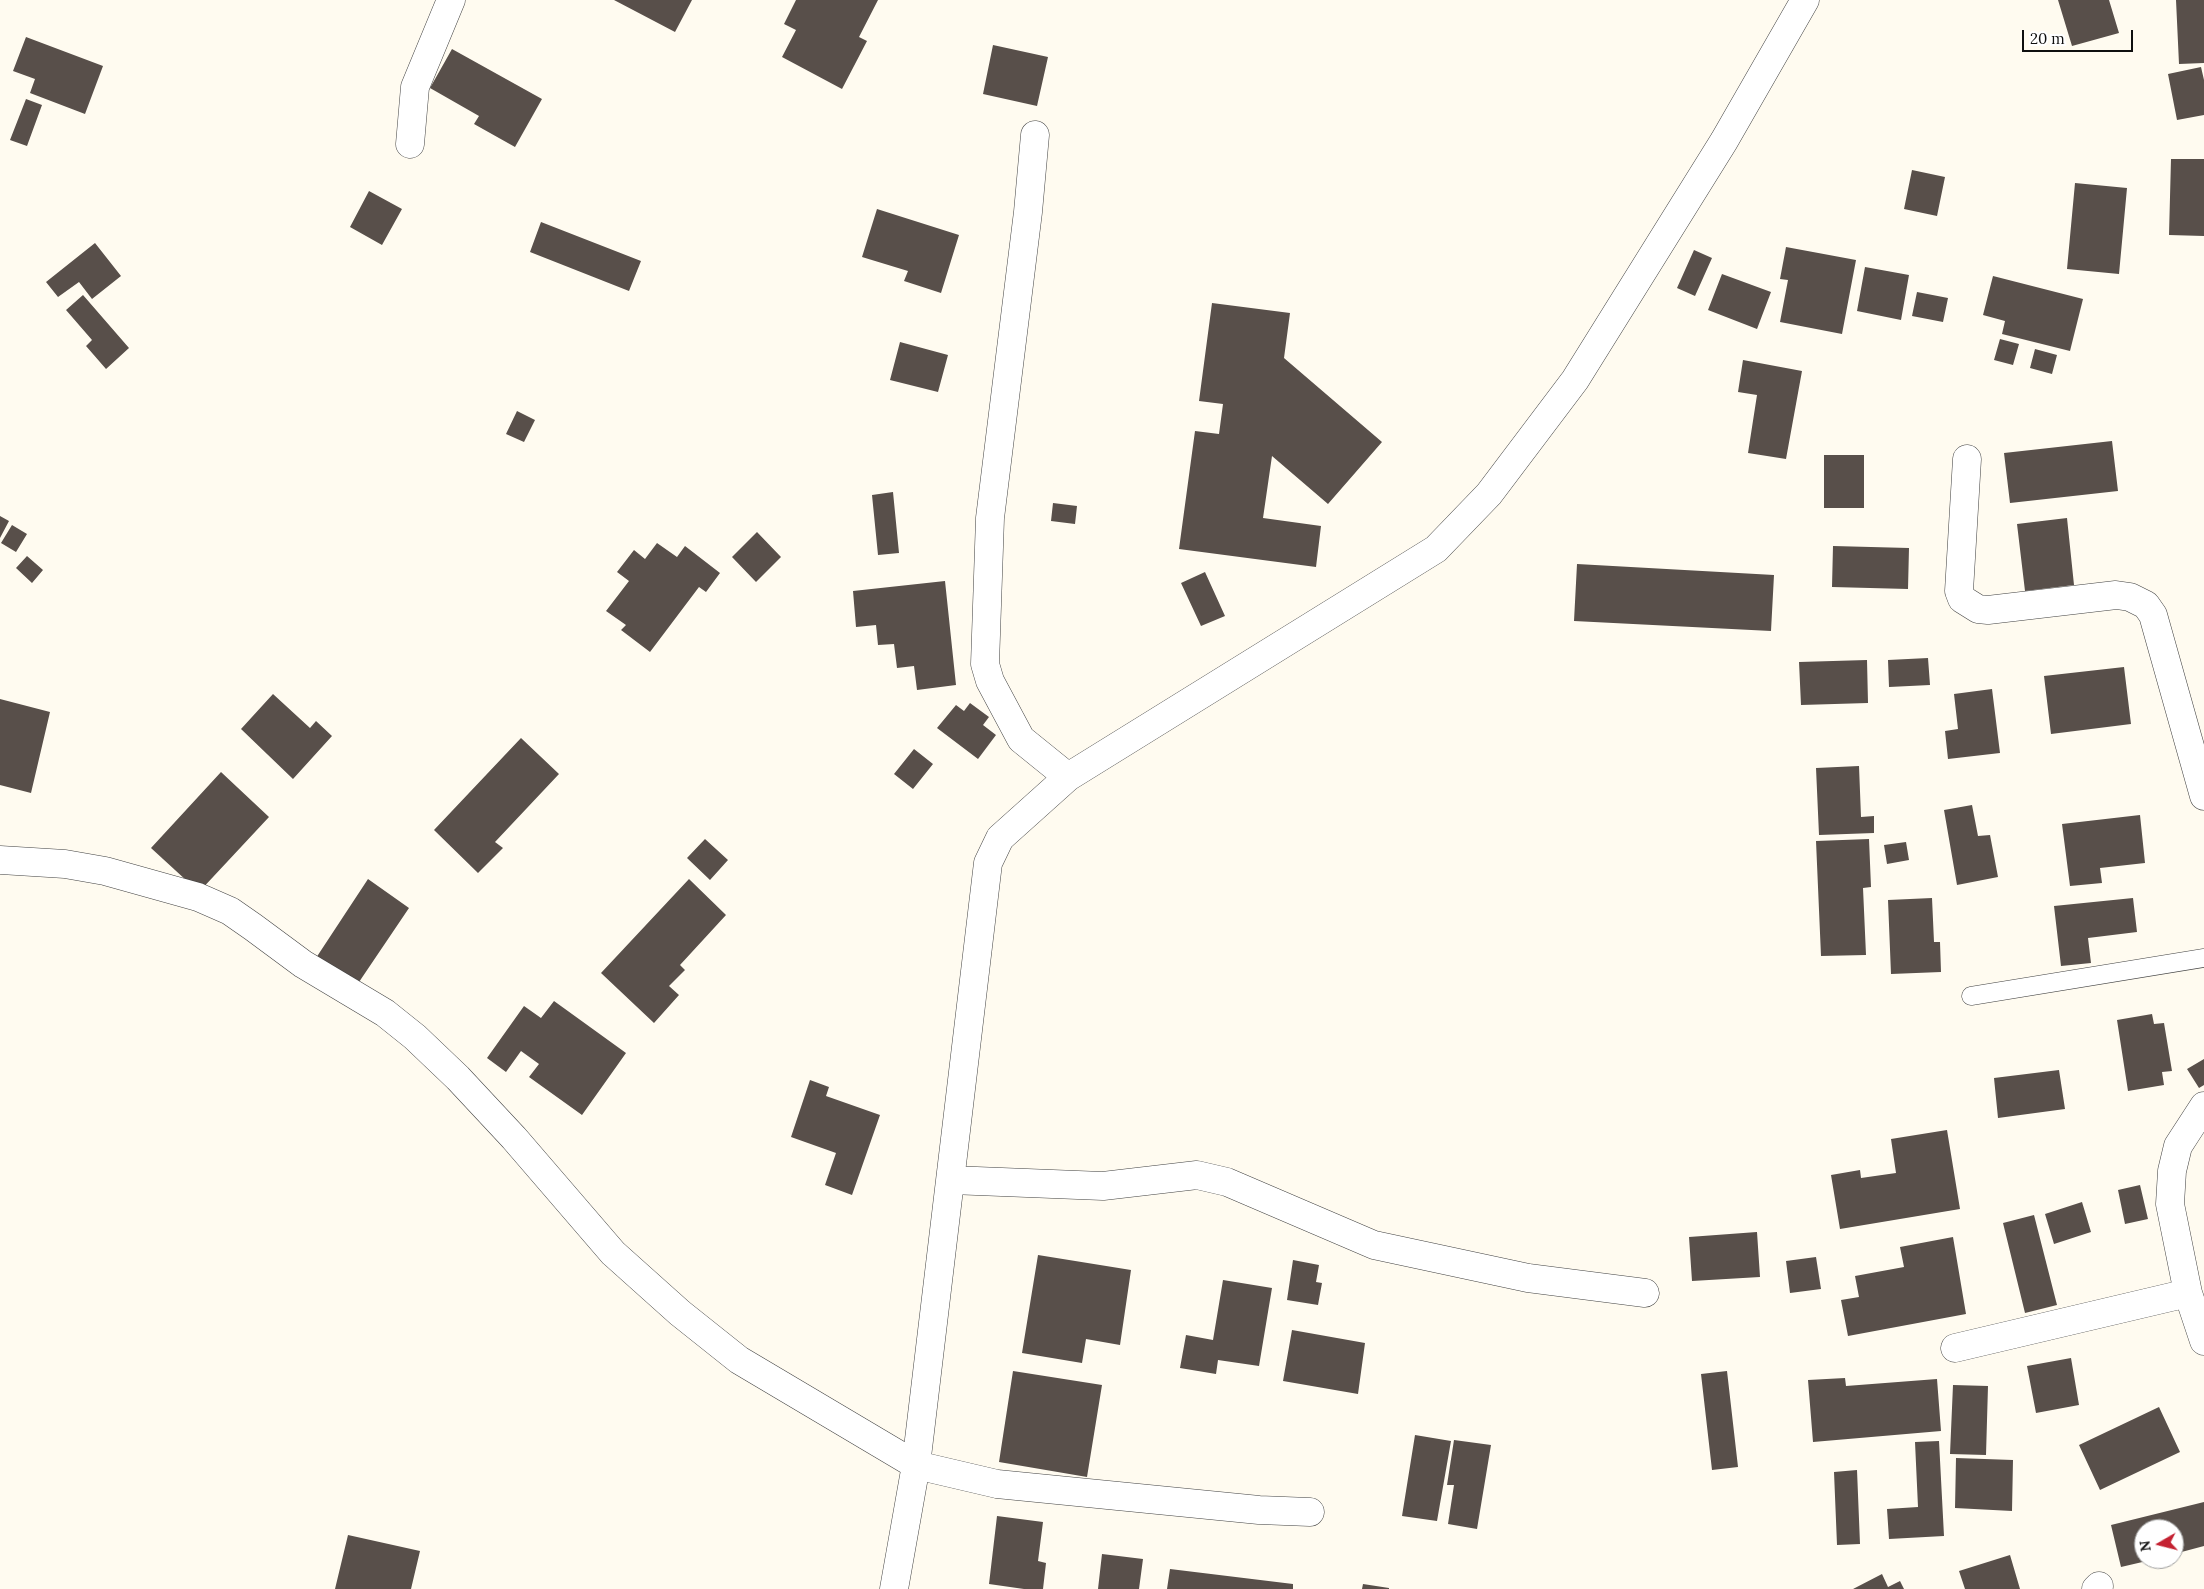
<!DOCTYPE html>
<html>
<head>
<meta charset="utf-8">
<style>
	body { margin:0 }
	#map { position:relative; width:2204px; height:1589px; overflow:hidden; background:#fffbf0; font-family:Lora,serif }
	canvas { display:block }
	.north { position:absolute; left:2134px; top:1519px; width:50px; height:50px; box-sizing:border-box; background:#fff; border:1px solid #9f9f9f; border-radius:50%; rotate:262deg; font-size:14px; font-weight:700; line-height:20px; text-align:center; color:#0f0f0f }
	.north::after { content:''; display:block; margin:auto; width:18px; height:22px; background:#c42131; clip-path:polygon(50% 0,100% 100%,50% 72%,0 100%) }
	.scale { position:absolute; left:2022px; top:30px; width:111px; height:22px; box-sizing:border-box; border:2px solid #0f0f0f; border-top:0; padding-left:6px; font-size:15px; line-height:18px; white-space:nowrap; color:#0f0f0f; -webkit-text-stroke:4px #fff; paint-order:stroke }
</style>
</head>
<body>
<div id="map">
<canvas width="2204" height="1589"></canvas>
<div class="north">N</div>
<div class="scale">20 m</div>
</div>
<script>
const g = document.querySelector('canvas').getContext('2d');
g.lineJoin = 'round';
function paint(path, color) { g.fillStyle = color; g.fill(path, 'evenodd'); }
const poly = rows => new Path2D(rows.map(r => 'M' + r).join(''));
function trace(path, color, width, dash) { g.strokeStyle = color; g.lineWidth = width; g.lineCap = dash ? 'butt' : 'round'; g.setLineDash(dash || []); g.stroke(path); }
paint(poly([
	[614,0,692,0,675,32],
	[796,0,878,0,859,37,867,41,842,89,782,57,796,30,784,24],
	[2058,0,2109,0,2119,33,2072,46],
	[2176,0,2204,0,2204,63,2179,64],
	[26,37,103,66,85,114,30,93,35,79,13,71],
	[993,45,1048,57,1037,106,983,94],
	[452,49,542,99,515,147,474,124,479,116,430,88],
	[2201,67,2204,80,2204,115,2177,120,2168,74],
	[26,99,42,105,27,146,10,140],
	[2171,159,2204,159,2204,236,2169,235],
	[1912,170,1945,177,1937,216,1904,209],
	[2075,183,2127,188,2119,274,2067,269],
	[369,191,402,209,382,245,350,227],
	[877,209,959,235,941,293,904,281,908,271,862,257],
	[541,222,641,261,629,291,530,252],
	[95,243,121,276,92,299,79,282,58,297,46,282],
	[1786,247,1856,260,1842,334,1780,322,1788,280,1780,279],
	[1694,250,1712,258,1695,296,1677,288],
	[1865,267,1909,275,1901,320,1857,311],
	[1722,274,1771,292,1757,329,1708,310],
	[1993,276,2083,299,2070,351,2002,334,2005,321,1983,315],
	[1917,292,1948,298,1943,322,1912,316],
	[83,295,129,348,106,369,86,346,92,340,66,310],
	[1212,303,1290,313,1284,358,1382,442,1328,504,1272,456,1263,518,1321,526,1316,567,1179,549,1195,431,1219,434,1223,404,1199,401],
	[2000,339,2019,344,2013,365,1994,360],
	[900,342,948,355,938,392,890,380],
	[2035,349,2057,355,2052,374,2030,368],
	[1743,360,1802,371,1786,459,1748,453,1757,395,1738,392],
	[517,411,535,420,524,442,506,434],
	[2112,441,2118,491,2010,503,2004,453],
	[1824,455,1864,455,1864,508,1824,508],
	[893,492,899,553,878,555,872,495],
	[1053,503,1077,506,1075,524,1051,521],
	[0,516,9,521,0,538],
	[2067,518,2074,585,2025,591,2017,524],
	[12,525,27,534,16,552,1,543],
	[757,532,781,557,756,582,732,557],
	[657,543,677,557,685,546,720,573,706,592,699,587,650,652,621,630,626,625,606,611,629,581,617,572,634,550,645,559],
	[1833,546,1909,548,1908,589,1832,587],
	[27,556,43,570,32,583,16,568],
	[1577,564,1774,575,1771,631,1574,621],
	[1205,572,1225,616,1201,626,1181,583],
	[945,581,956,685,917,690,914,666,897,668,894,644,878,645,876,625,856,627,853,591],
	[1928,658,1930,685,1889,687,1888,660],
	[1867,660,1868,703,1801,705,1799,662],
	[2124,667,2131,724,2051,734,2044,676],
	[1992,689,2000,753,1948,759,1945,731,1958,729,1954,694],
	[273,694,310,728,316,721,332,736,293,779,241,729],
	[0,699,50,712,31,793,0,785],
	[970,703,989,717,983,725,996,735,978,759,937,728,956,705,964,711],
	[521,738,559,774,495,842,503,848,478,873,434,830],
	[914,749,933,764,913,789,894,774],
	[1859,766,1861,817,1874,816,1874,833,1819,835,1816,768],
	[221,772,269,817,199,892,151,848],
	[1972,805,1978,836,1990,835,1998,877,1957,885,1944,810],
	[2140,815,2145,863,2100,868,2102,883,2070,886,2062,824],
	[705,839,728,860,710,880,687,858],
	[1869,839,1871,887,1863,888,1866,955,1821,956,1816,841],
	[1906,842,1909,860,1887,864,1884,845],
	[368,879,409,908,357,985,316,958],
	[689,879,726,915,680,965,685,970,669,986,679,995,654,1023,601,973],
	[1932,898,1934,942,1940,942,1941,972,1891,974,1888,900],
	[2133,898,2137,932,2088,938,2091,963,2061,966,2054,906],
	[554,1001,626,1053,582,1115,529,1077,539,1064,521,1051,506,1072,487,1058,524,1006,541,1018],
	[2152,1014,2154,1024,2164,1023,2172,1071,2162,1072,2164,1085,2128,1091,2117,1020],
	[2204,1059,2204,1085,2199,1088,2187,1069],
	[2059,1070,2065,1109,1998,1118,1994,1078],
	[810,1080,829,1087,826,1096,880,1115,852,1195,825,1185,836,1153,791,1137],
	[1947,1130,1960,1209,1840,1229,1831,1175,1860,1170,1861,1178,1896,1173,1891,1139],
	[2140,1185,2148,1219,2125,1224,2118,1190],
	[2082,1202,2091,1232,2054,1244,2045,1214],
	[2034,1215,2057,1305,2025,1313,2003,1223],
	[1757,1232,1760,1277,1692,1281,1689,1237],
	[1953,1237,1966,1314,1848,1336,1841,1300,1859,1297,1855,1276,1904,1267,1900,1247],
	[1038,1255,1131,1270,1120,1345,1086,1339,1082,1363,1022,1353],
	[1816,1257,1821,1289,1790,1293,1786,1261],
	[1293,1260,1319,1265,1316,1282,1322,1283,1318,1305,1287,1300],
	[1223,1280,1272,1288,1259,1366,1218,1360,1216,1374,1180,1368,1186,1335,1213,1340],
	[1292,1330,1365,1343,1358,1394,1283,1381],
	[2071,1358,2079,1405,2036,1413,2027,1366],
	[1013,1371,1102,1385,1087,1477,999,1462],
	[1727,1371,1738,1467,1712,1470,1701,1374],
	[1845,1378,1846,1386,1937,1379,1941,1431,1813,1442,1808,1380],
	[1953,1385,1988,1386,1986,1455,1950,1454],
	[2159,1407,2180,1452,2100,1490,2079,1445],
	[1415,1435,1451,1441,1437,1521,1402,1516],
	[1454,1440,1491,1445,1477,1529,1448,1524,1454,1485,1447,1485],
	[1939,1441,1944,1536,1889,1539,1887,1509,1918,1507,1915,1442],
	[1956,1458,2013,1460,2012,1511,1955,1508],
	[1857,1470,1860,1544,1837,1545,1834,1472],
	[2204,1502,2204,1546,2174,1554,2174,1529,2144,1529,2144,1559,2151,1560,2121,1567,2111,1525],
	[997,1516,1043,1522,1038,1561,1046,1563,1043,1589,1024,1589,989,1584],
	[348,1535,420,1551,411,1589,335,1589],
	[1102,1554,1143,1559,1139,1589,1098,1589],
	[2010,1555,2020,1589,1965,1589,1959,1571],
	[1170,1569,1293,1584,1293,1589,1167,1589],
	[1882,1574,1888,1587,1900,1581,1904,1589,1853,1589],
	[1363,1584,1389,1588,1389,1589,1362,1589]
]), '#584f4a');
const service = poly([
	[1971,996,2204,958]
]);
const minor = poly([
	[1035,135,1028,212,990,518,985,664,990,681,1021,739,1068,777],
	[410,144,415,87,451,0],
	[1967,459,1959,591,1962,599,1978,609,1988,610,2116,595,2130,597,2146,605,2153,615,2204,796],
	[0,860,65,864,105,871,198,897,230,911,253,927,303,964,385,1013,415,1037,458,1078,514,1138,613,1253,680,1313,739,1360,916,1465,997,1484,1259,1510,1310,1512],
	[2204,1106,2178,1146,2172,1171,2170,1204,2188,1293,2204,1341],
	[951,1180,1103,1186,1197,1175,1227,1182,1374,1245,1528,1278,1645,1293],
	[1955,1348,2188,1293],
	[894,1589,916,1465,988,863,1000,838,1068,777,1436,549,1489,494,1575,380,1724,141,1805,0],
	[2096,1589,2099,1586]
]);
trace(service, '#424242', 19);
trace(minor, '#424242', 29);
trace(service, '#fff', 18);
trace(minor, '#fff', 28);
</script>
</body>
</html>
